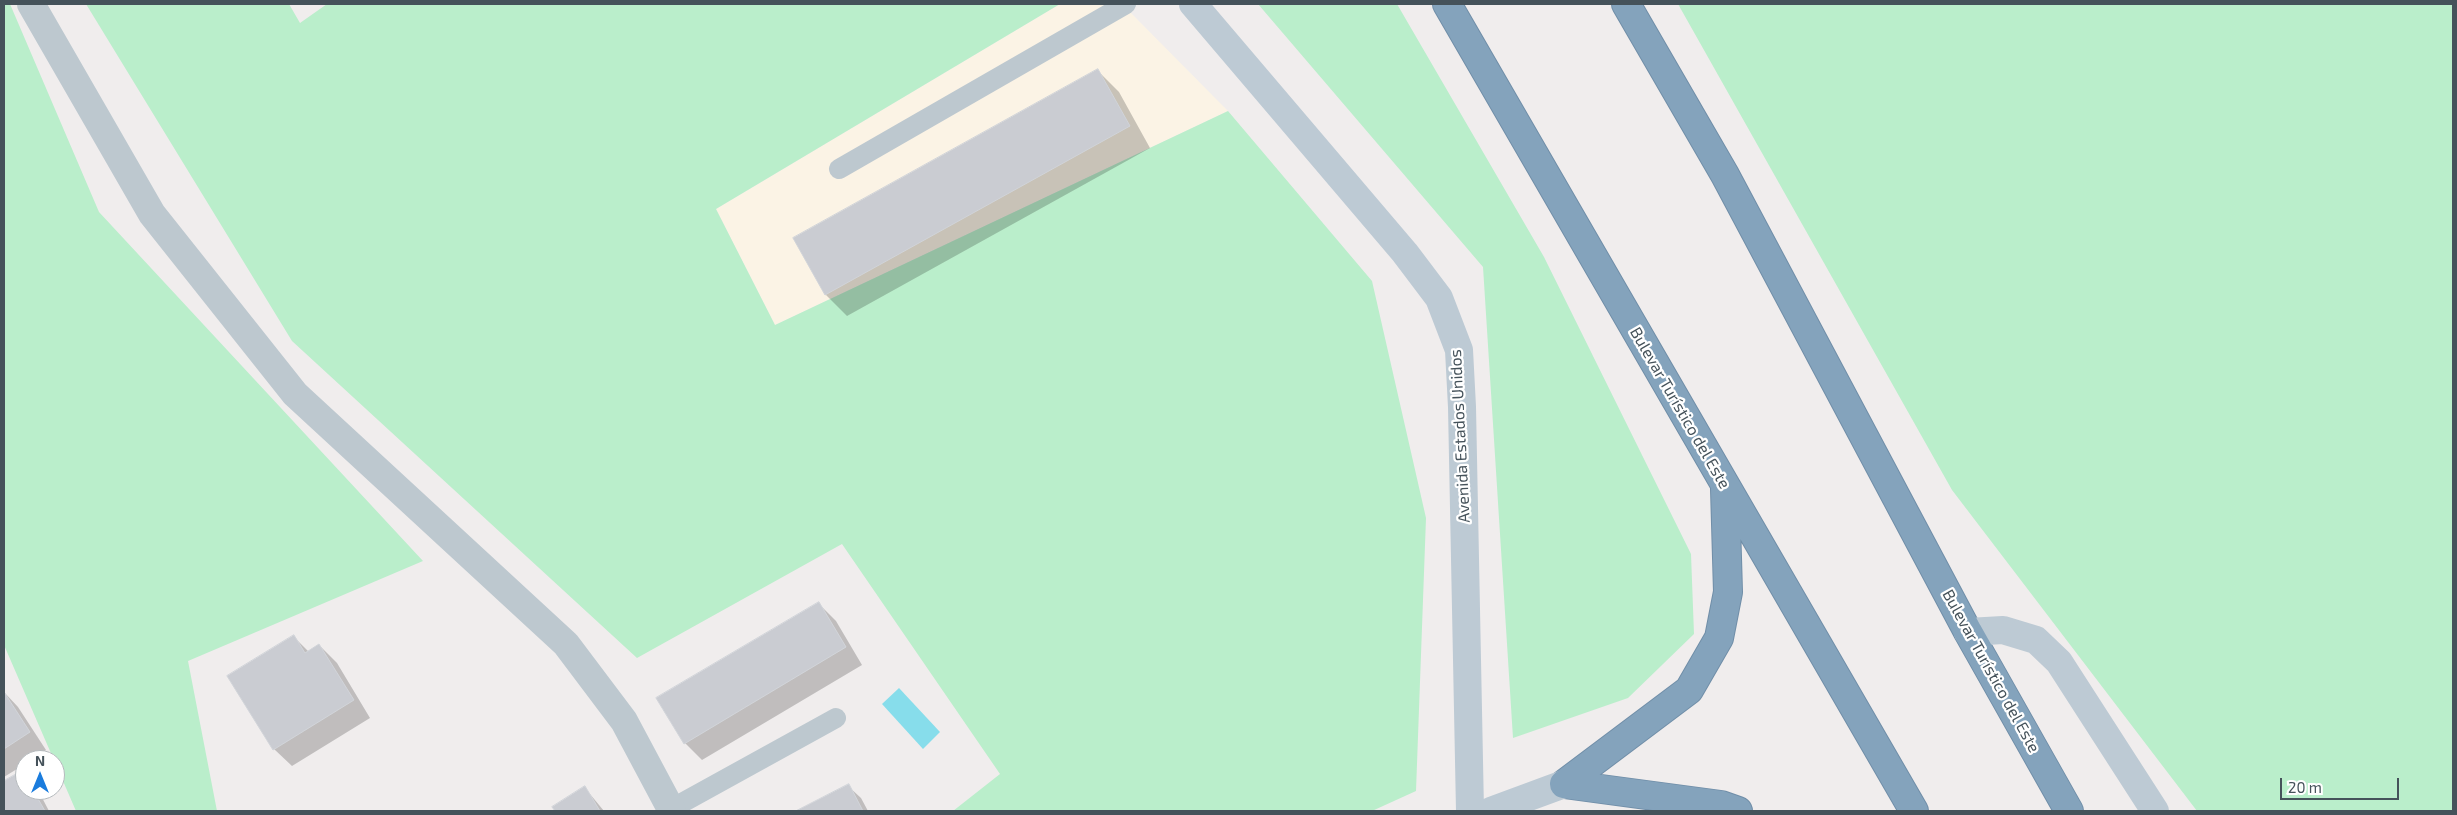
<!DOCTYPE html>
<meta charset="utf-8">
<style>
body{margin:0}
#map{position:relative;width:2457px;height:815px;overflow:hidden;background:#f0eded;font-family:"Exo 2",sans-serif}
canvas{display:block}
.frame{position:absolute;inset:0;border:5px solid #45525a;pointer-events:none}
.north{position:absolute;left:15px;top:750px;width:50px;height:50px;box-sizing:border-box;background:#fff;border:1px solid #b5babd;border-radius:50%;rotate:0deg;font-size:14px;font-weight:700;line-height:20px;text-align:center;color:#45525a}
.north::after{content:'';display:block;margin:auto;width:18px;height:22px;background:#1a7cdd;clip-path:polygon(50% 0,100% 100%,50% 72%,0 100%)}
.scale{position:absolute;left:2280px;top:778px;width:119px;height:22px;box-sizing:border-box;border:2px solid #45525a;border-top:0;padding-left:6px;font-size:15px;line-height:18px;white-space:nowrap;color:#45525a;-webkit-text-stroke:4px #fff;paint-order:stroke}
</style>
<div id="map">
<canvas width="2457" height="815"></canvas>
<div class="frame"></div>
<div class="north">N</div>
<div class="scale">20 m</div>
</div>
<script>
const context = document.querySelector('canvas').getContext('2d');
context.lineJoin = 'round';
function fillPath(path, color) {
  context.fillStyle = color;
  context.fill(path, 'evenodd');
}
function trace(path, color, width, dash) {
  context.strokeStyle = color;
  context.lineWidth = width;
  context.lineCap = dash ? 'butt' : 'round';
  context.setLineDash(dash || []);
  context.stroke(path);
}
function write(font, color, halo, rows, align = 'center') {
  context.font = font + ' "Exo 2",sans-serif';
  context.lineWidth = 4.5;
  context.setLineDash([]);
  context.textBaseline = 'middle';
  context.strokeStyle = halo;
  context.fillStyle = color;
  for (const [text, x, y, turn = 0] of rows) {
    context.save();
    context.translate(x, y);
    context.rotate((+turn || 0) * Math.PI / 180);
    context.textAlign = isNaN(turn) ? turn : align;
    if (halo) context.strokeText(text, 0, 0);
    context.fillText(text, 0, 0);
    context.restore();
  }
}
const commercial = new Path2D(`
 M1060 4H1122L1228 111 775 325 716 209Z`);
const green = new Path2D(`
 M4 4H10L99 212 423 561 188 661 217 811H76L4 645Z
 M86 4H289L300 23 327 4H1060L716 209 775 325 1228 111 1372 281 1426 518 1416 791 1372 811H953L1000 774 842 544 637 658 292 341Z
 M1258 4H1397L1544 257 1691 554 1694 634 1628 698 1513 738 1483 267Z
 M1678 4H2453V811H2197L1952 490Z`);
const water = new Path2D(`
 M899 688 940 732 923 749 882 704Z`);
const shadow = new Path2D(`
 M1097 70 1119 92 1150 148 847 316 826 295 795 239Z
 M818 603 836 621 862 665 702 760 685 743Z
 M294 637 309 652 319 645 337 663 370 718 292 766 274 749Z
 M4 692 18 707 46 750 31 760H25V764L4 777Z
 M22 772 25 775V790H38L49 811H4V782Z
 M848 786 861 798 868 811H799Z
 M585 788 604 811H556L554 807Z`);
const building = new Path2D(`
 M1098 69 1130 126 825 295 793 238Z
 M819 602 846 647 684 744 656 698Z
 M294 635 305 653 319 644 354 700 273 750 227 676Z
 M4 692 30 732 4 749Z
 M22 771 25 775V790H33L45 811H4V781Z
 M849 784 863 811H796Z
 M585 786 600 811H555L552 807Z`);
const lane = new Path2D(`
 M839 169 1126 4
 M671 809 836 718`);
const street = new Path2D(`
 M31 4 152 214 295 394 566 644 624 721 672 811`);
const secondary = new Path2D(`
 M1193 4 1405 253 1439 298 1459 350 1462 407 1470 811
 M1968 632 2003 630 2036 640 2059 662 2155 811
 M1491 811 1564 784`);
const highway = new Path2D(`
 M1447 4 1914 811
 M1626 4 1725 175 1968 632 2069 811
 M1564 784 1689 690 1719 638 1728 592 1725 489
 M1564 784 1721 805 1738 811`);
const streetNames = [
 ["Bulevar Turístico del Este",1680,408,60],
 ["Avenida Estados Unidos",1460,436,-93],
 ["Bulevar Turístico del Este",1991,671,61]
];
fillPath(commercial, '#fbf3e5');
fillPath(green, '#baeecb');
fillPath(water, '#87ddeb');
fillPath(shadow, '#0003');
fillPath(building, '#caccd2');
trace(building, '#d1d4d9', 1);
trace(highway, '#708ea8', 30);
trace(lane, '#bdc8cf', 20);
trace(street, '#bdc8cf', 28);
trace(secondary, '#bdcad4', 28);
trace(highway, '#84a3bc', 28);
write('16px', '#45525a', '#fff', streetNames);
</script>
